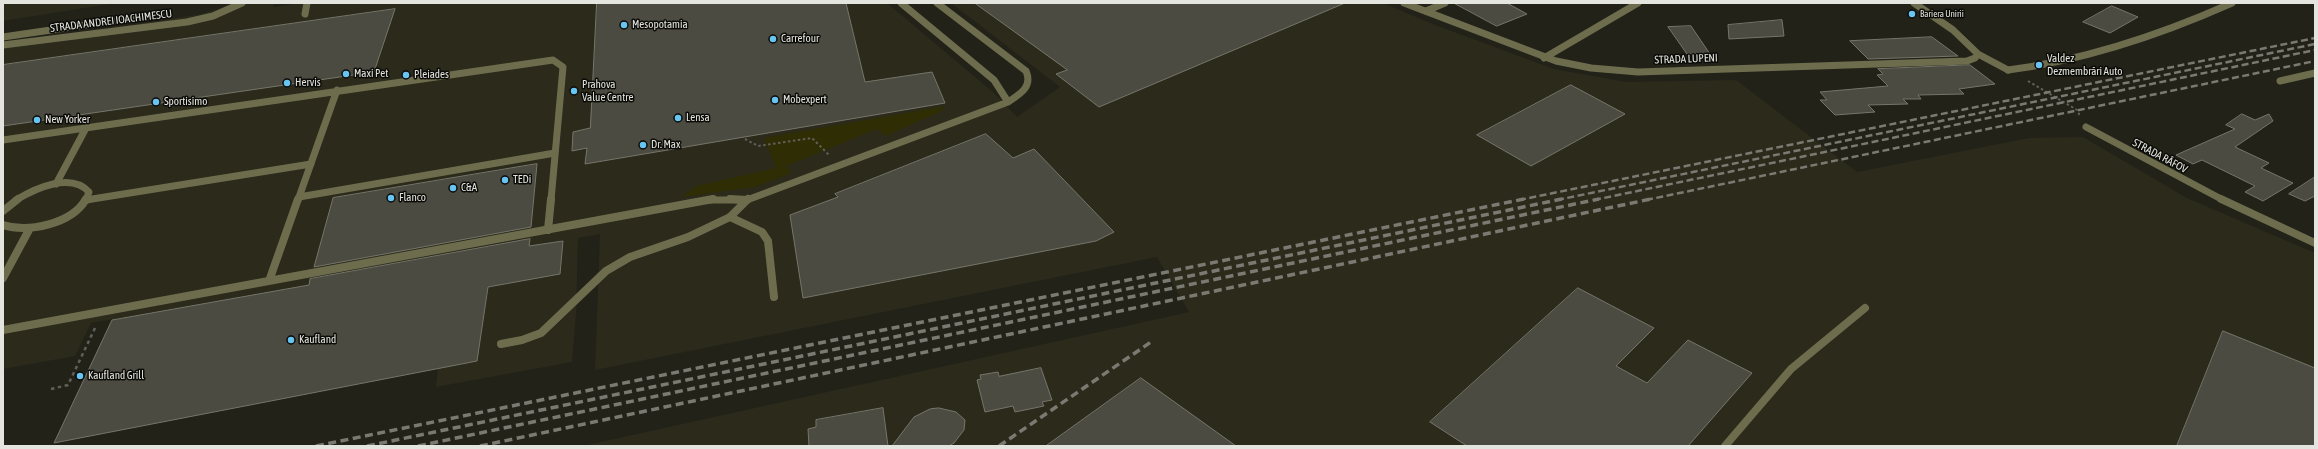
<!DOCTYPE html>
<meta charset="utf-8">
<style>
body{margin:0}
#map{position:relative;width:2318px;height:449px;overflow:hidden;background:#222219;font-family:"Asap Condensed",sans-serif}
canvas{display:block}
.frame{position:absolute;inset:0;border:4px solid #e5e5df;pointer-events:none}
</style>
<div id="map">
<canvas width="2318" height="449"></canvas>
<div class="frame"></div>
</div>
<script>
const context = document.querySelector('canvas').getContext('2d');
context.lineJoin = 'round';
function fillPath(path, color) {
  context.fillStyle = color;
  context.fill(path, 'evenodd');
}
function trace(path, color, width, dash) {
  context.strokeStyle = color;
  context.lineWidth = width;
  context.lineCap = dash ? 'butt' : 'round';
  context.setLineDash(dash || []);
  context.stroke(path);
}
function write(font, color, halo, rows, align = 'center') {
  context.font = font + ' "Asap Condensed",sans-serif';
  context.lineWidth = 3;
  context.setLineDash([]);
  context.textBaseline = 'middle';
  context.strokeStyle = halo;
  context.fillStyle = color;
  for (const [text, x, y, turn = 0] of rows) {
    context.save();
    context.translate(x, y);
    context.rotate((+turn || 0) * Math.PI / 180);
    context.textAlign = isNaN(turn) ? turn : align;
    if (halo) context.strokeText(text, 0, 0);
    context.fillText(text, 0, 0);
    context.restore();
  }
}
const built = new Path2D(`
 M3 3H116L3 21Z
 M236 3H274L273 7 302 3H887L993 92 1017 117 1060 87 951 3H1383L1435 25 1554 69 1626 82 1736 80 1857 172 2029 138 2083 137 2187 198 2315 253V446H583L1189 312 1157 257 595 370 600 234 578 238 576 314 572 362 436 387 438 368 477 360 488 287 560 274 563 241 91 323 75 356 3 369V45L202 14Z`);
const green = new Path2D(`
 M945 106 940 112 885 136 877 129 786 166 792 173 755 187 682 197 696 186 776 168 764 138Z`);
const building = new Path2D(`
 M597 3H846L865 82 932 72 945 103 585 164 587 148 572 151 573 132 590 128Z
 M975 3H1345L1099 107 1056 74 1067 70Z
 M1454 3H1507L1527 14 1497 26Z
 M2112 6 2138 17 2110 33 2083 22Z
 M395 9 374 72 3 126V65Z
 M1782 20 1784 36 1729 39 1728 25Z
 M1691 26 1710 54H1687L1668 27Z
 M1932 37 1958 56 1868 59 1850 41Z
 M1970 65 1995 84 1959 89 1964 94 1918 95 1921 99H1903L1908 104 1868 105 1875 112 1835 115 1820 100H1827L1820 92 1888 86 1877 75 1883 74 1878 69Z
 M1571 85 1625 114 1531 166 1477 135Z
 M2242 114 2255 120 2269 114 2273 121 2235 147 2269 163 2261 168 2293 183 2263 201 2245 192 2255 186 2202 160 2193 164 2176 155 2235 129 2226 125Z
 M986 134 1013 158 1034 149 1114 232 1096 241 803 298 790 215 838 197 835 194Z
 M537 164 531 227 314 267 333 198Z
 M2315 177V196L2305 201 2289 194Z
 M530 239 529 246 563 241 560 274 488 287 477 361 54 443 112 320 309 285 310 279Z
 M1578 288 1654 328 1616 366 1647 383 1688 340 1752 373 1688 446H1467L1430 422Z
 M2223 331 2315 368V446H2177Z
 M1041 368 1052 400 1042 402 1044 406 1015 412 1013 406 985 412 977 380 981 379 980 375 998 372 999 376Z
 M1141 378 1236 446H1046Z
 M883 408 888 446H809L808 429 816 427V420Z
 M939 408 956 412 965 420 964 430 954 443 949 446H892L914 417 930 409Z`);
const pathFar1 = new Path2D(`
 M2028 81 2077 110 2080 116
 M745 139 758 146 812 138 829 155`);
const path = new Path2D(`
 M51 389 68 385 95 328`);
const serviceFar1 = new Path2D(`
 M901 3 994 80 1008 102
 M305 14 307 3
 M3 37 160 14
 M2008 70C2086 60 2160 35 2232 3
 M3 140 553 60 563 67 551 200
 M56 184 86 128
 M299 197 555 153
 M86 200 311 164
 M298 200 337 90
 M708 200H747
 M747 200 1008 102C1020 94 1033 87 1026 71L937 3`);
const service = new Path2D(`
 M730 199 747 200
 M86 200 89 199
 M730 217 762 232 768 241 774 297
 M548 230 551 199
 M269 281 298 199
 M3 330 713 199
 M501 344 522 340 541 333 606 271 630 257 688 237 730 217 748 199
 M1725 446 1791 369 1865 308`);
const minorFar1 = new Path2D(`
 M1426 11 1445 3
 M3 45 187 22 213 16 242 3
 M1544 58 1638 3
 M2280 81 2315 73
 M16 200C36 188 71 172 89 192L86 200`);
const minor = new Path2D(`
 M3 211 18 199
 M3 225C28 233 72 224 86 199
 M3 278 30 228`);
const tertiaryFar1 = new Path2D(`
 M1404 3 1556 61 1591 68 1638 72 1967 61 1975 58 1978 54
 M1914 3 1953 30 1978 54 2008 70
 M2086 127 2223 200`);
const tertiary = new Path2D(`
 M2221 199 2315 243`);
const railFar1 = new Path2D(`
 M1519 200 2315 38
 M1557 200 2315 44
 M1594 200 2315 50
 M1646 200 2315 61`);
const rail = new Path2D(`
 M316 446 1524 199
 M367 446 1562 199
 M418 446 1599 199
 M480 446 1651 199
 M999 446 1151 342`);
const markers = [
 [1912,14,4,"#68c4f0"],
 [624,25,4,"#68c4f0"],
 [773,39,4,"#68c4f0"],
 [2039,65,4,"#68c4f0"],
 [346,74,4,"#68c4f0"],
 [406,75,4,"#68c4f0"],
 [287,83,4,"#68c4f0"],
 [574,91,4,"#68c4f0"],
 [775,100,4,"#68c4f0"],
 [156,102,4,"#68c4f0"],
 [678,118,4,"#68c4f0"],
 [37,120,4,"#68c4f0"],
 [643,145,4,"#68c4f0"],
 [505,180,4,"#68c4f0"],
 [453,188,4,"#68c4f0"],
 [391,198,4,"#68c4f0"],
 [291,340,4,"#68c4f0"],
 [80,376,4,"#68c4f0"]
];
const farPoinames = [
 ["Bariera Unirii",1920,14]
];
const streetNames = [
 ["STRADA ANDREI IOACHIMESCU",111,21,-7],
 ["STRADA LUPENI",1686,59,-2],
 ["STRADA RÂFOV",2160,156,28]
];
const poiNames = [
 ["Mesopotamia",632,25],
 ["Carrefour",781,39],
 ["Valdez",2047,59],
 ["Dezmembrări Auto",2047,72],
 ["Maxi Pet",354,74],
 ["Pleiades",414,75],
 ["Hervis",295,83],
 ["Prahova",582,85],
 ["Value Centre",582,98],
 ["Mobexpert",783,100],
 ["Sportisimo",164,102],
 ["Lensa",686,118],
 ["New Yorker",45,120],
 ["Dr. Max",651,145],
 ["TEDi",513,180],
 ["C&A",461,188],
 ["Flanco",399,198],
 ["Kaufland",299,340],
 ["Kaufland Grill",88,376]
];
fillPath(built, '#2b2a1b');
fillPath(green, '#2f2d04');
fillPath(building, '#4b4b41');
trace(building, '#75756a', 1);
trace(pathFar1, '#606058', 2, [2.5, 2.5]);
trace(path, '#606058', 2.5, [3.5, 3.5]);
trace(serviceFar1, '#6d6d4e', 7);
trace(service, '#6d6d4e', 8);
trace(minorFar1, '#6d6d4e', 7);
trace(minor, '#6d6d4e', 8);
trace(tertiaryFar1, '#6d6d4e', 7);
trace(tertiary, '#6d6d4e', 8);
trace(railFar1, '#7a7a72', 2.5, [7, 3.5]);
trace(rail, '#7a7a72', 3.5, [8, 4.5]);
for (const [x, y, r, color] of markers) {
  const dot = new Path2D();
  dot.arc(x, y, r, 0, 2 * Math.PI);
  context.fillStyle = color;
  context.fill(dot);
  trace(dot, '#0b0b08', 1.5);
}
write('9px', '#e5e5df', '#0b0b08', farPoinames, 'left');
write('11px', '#e5e5df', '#0b0b08', streetNames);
write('11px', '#e5e5df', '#0b0b08', poiNames, 'left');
</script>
